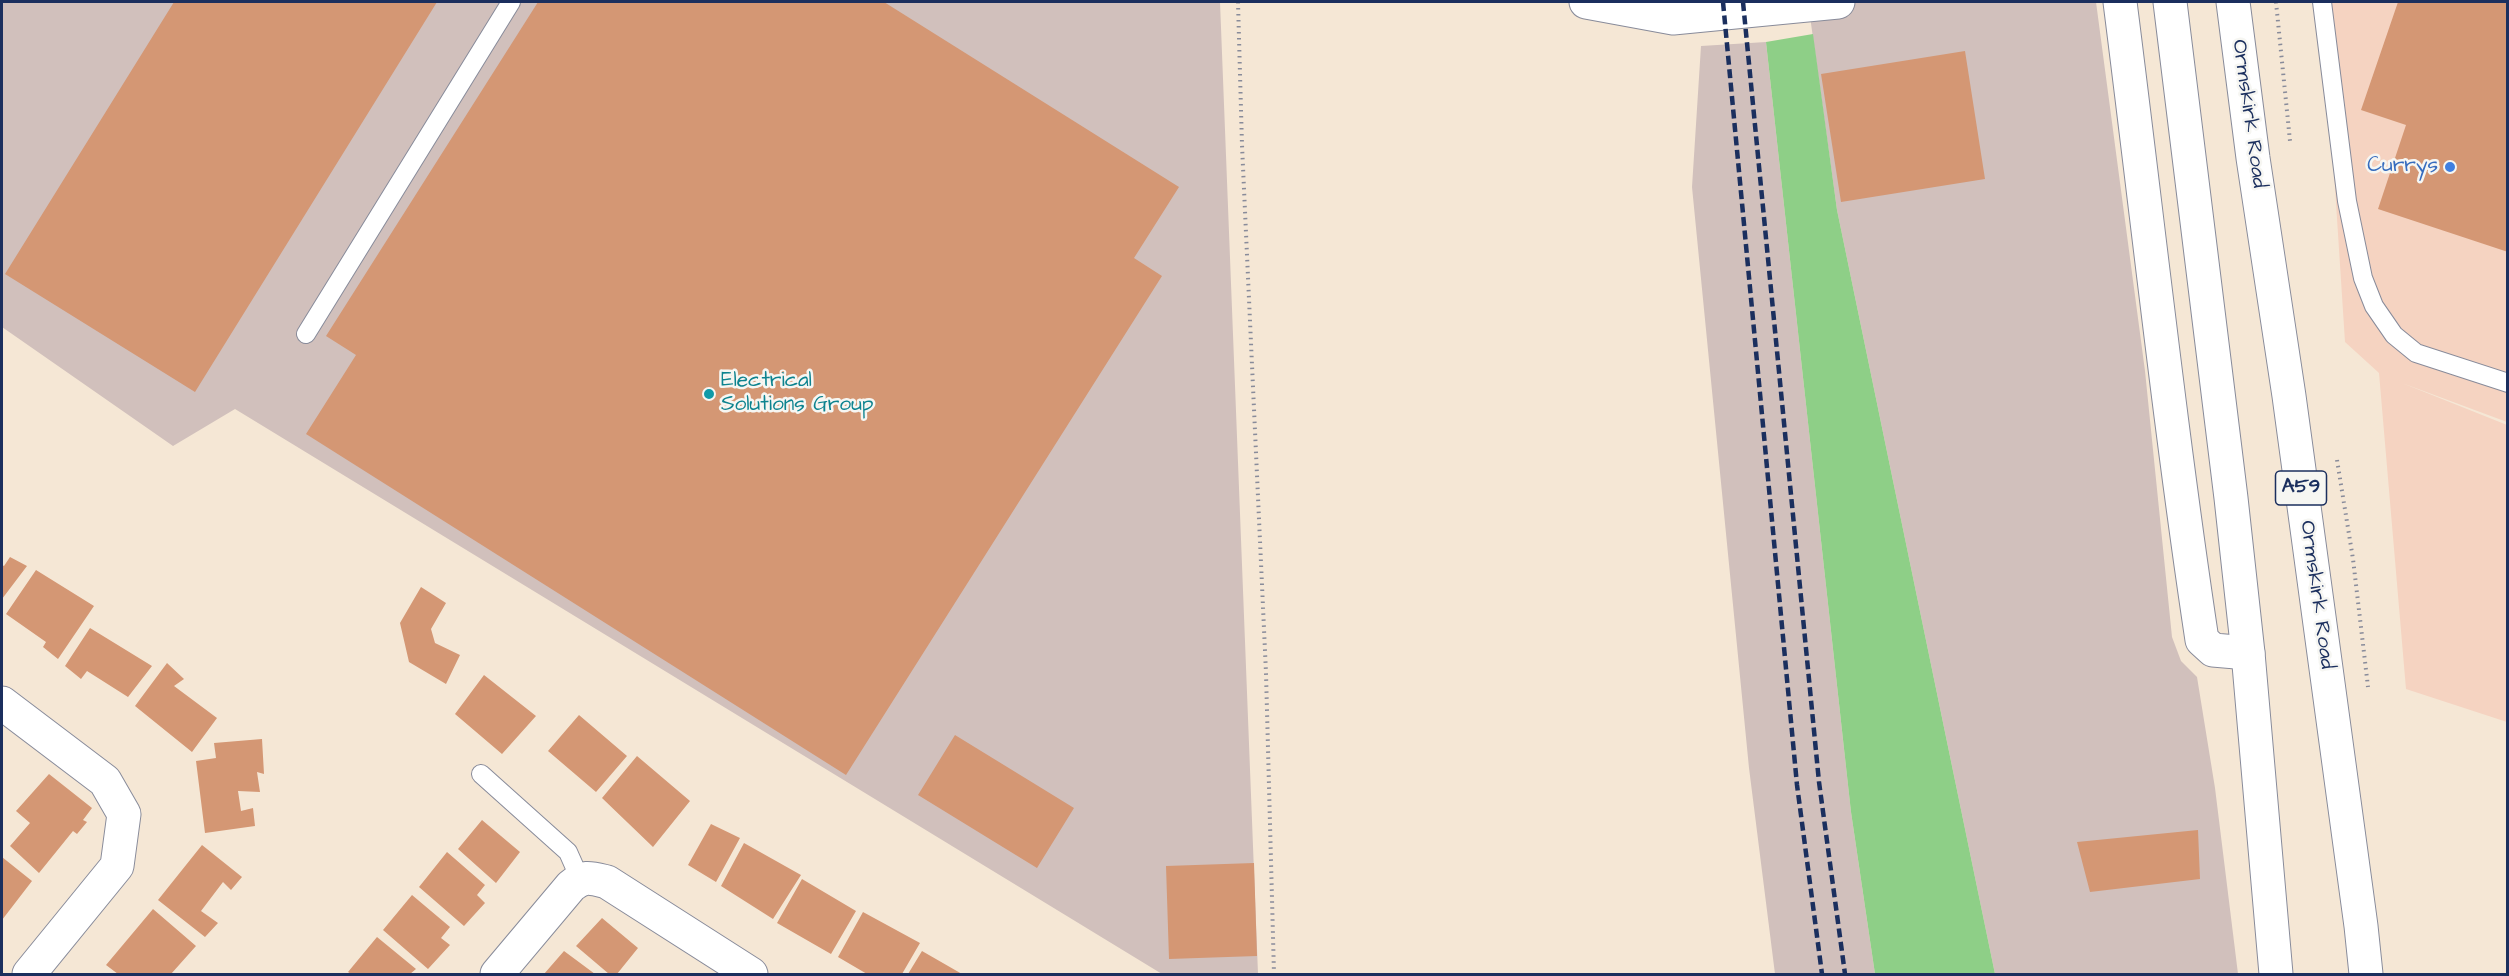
<!DOCTYPE html>
<style>
body{margin:0}
#map{position:relative;width:2509px;height:976px;overflow:hidden;background:#f5e7d5;font-family:"Architects Daughter",sans-serif}
canvas{display:block}
.frame{position:absolute;inset:0;border:3px solid #1b2f5e;pointer-events:none}
</style>
<div id="map">
<canvas width="2509" height="976"></canvas>
<div class="frame"></div>
</div>
<script>
const context = document.querySelector('canvas').getContext('2d');
context.lineJoin = 'round';
function fillPath(path, color) {
  context.fillStyle = color;
  context.fill(path, 'evenodd');
}
function trace(path, color, width, dash) {
  context.strokeStyle = color;
  context.lineWidth = width;
  context.lineCap = dash ? 'butt' : 'round';
  context.setLineDash(dash || []);
  context.stroke(path);
}
function write(font, color, halo, rows, align = 'center') {
  context.font = font + ' "Architects Daughter",sans-serif';
  context.lineWidth = 5;
  context.setLineDash([]);
  context.textBaseline = 'middle';
  context.strokeStyle = halo;
  context.fillStyle = color;
  for (const [text, x, y, turn = 0] of rows) {
    context.save();
    context.translate(x, y);
    context.rotate((+turn || 0) * Math.PI / 180);
    context.textAlign = isNaN(turn) ? turn : align;
    if (halo) context.strokeText(text, 0, 0);
    context.fillText(text, 0, 0);
    context.restore();
  }
}
const built = new Path2D(`
 M2323 2H2507V422L2402 383 2507 425V722L2406 689 2379 373 2345 342Z`);
const industrial = new Path2D(`
 M2 2H1220L1258 974H1162L235 409 173 446 2 327Z
 M1808 2H2096L2145 371 2172 637 2181 661 2197 677 2215 788 2238 974H1995L1837 210Z
 M1766 42 1851 812 1875 974H1775L1749 768 1692 187 1701 46Z`);
const green = new Path2D(`
 M1813 34 1837 210 1995 974H1875L1851 812 1766 42Z`);
const building = new Path2D(`
 M174 2H437L195 392 5 274Z
 M538 2H884L1179 187 1134 258 1162 276 846 775 306 434 356 355 326 336Z
 M2398 2H2508V252L2378 209 2406 125 2361 110Z
 M1965 51 1985 179 1841 202 1821 74Z
 M10 557 27 566 2 599V565L4 566Z
 M36 570 94 606 58 659 43 647 46 642 6 614Z
 M421 587 446 603 431 629 435 643 460 655 446 684 409 662 400 623Z
 M90 628 152 666 128 697 87 671 81 679 65 666Z
 M167 663 184 679 174 686 217 718 192 752 135 706Z
 M484 675 536 716 502 754 455 714Z
 M579 715 627 756 596 792 548 751Z
 M955 735 1074 808 1037 868 918 795Z
 M262 739 264 774 257 772 260 792 238 791 241 811 253 808 255 826 205 833 196 761 216 758 214 743Z
 M637 756 690 801 653 847 602 798Z
 M49 774 92 808 83 820 87 822 77 834 73 831 39 873 10 846 30 823 16 811Z
 M482 820 520 852 496 883 458 849Z
 M711 824 740 838 716 882 688 865Z
 M2198 830 2200 879 2090 892 2077 842Z
 M744 843 801 875 773 919 721 886Z
 M202 845 242 877 231 890 223 882 201 911 218 923 205 937 158 900Z
 M447 852 485 885 477 895 485 903 464 926 419 887Z
 M2 857 32 881 2 920Z
 M1254 863 1257 956 1169 959 1166 866Z
 M802 879 856 911 831 954 777 923Z
 M412 895 450 927 441 938 450 945 428 969 383 930Z
 M153 909 196 946 171 974H118L106 965Z
 M863 912 920 943 902 974H867L838 957Z
 M602 918 638 948 617 974H609L576 946Z
 M377 937 416 969 410 974H351L348 972Z
 M564 951 595 974H544Z
 M922 951 962 974H908Z`);
const path = new Path2D(`
 M1238 2 1242 145 1266 673 1274 974
 M2276 2 2290 141
 M2337 460 2353 559 2368 687`);
const service = new Path2D(`
 M2322 2 2347 201 2363 278 2374 306 2394 335 2416 353 2508 383
 M306 334 511 2
 M481 774 568 852 580 879`);
const minor = new Path2D(`
 M1586 2 1673 18 1838 2
 M2120 2C2147 214 2170 428 2202 640L2213 650 2248 653
 M2 703 105 781 124 814 117 866 29 974
 M497 974 571 886C584 875 591 878 607 882L751 974`);
const trunk = new Path2D(`
 M2170 2 2231 498 2248 653 2276 974
 M2233 2 2253 158 2289 396 2361 926 2366 974`);
const rail = new Path2D(`
 M1723 2 1797 785 1822 974
 M1743 2 1819 782 1845 974`);
const markers = [
 [2450,167,6,"#3f7fe0"],
 [709,394,6,"#0f9aa8"]
];
const shields = [
 [2301,488,51]
];
const shieldNames = [
 ["A59",2301,488]
];
const streetNames = [
 ["Ormskirk Road",2248,114,82],
 ["Ormskirk Road",2316,595,82]
];
const shopNames = [
 ["Currys",2438,167]
];
const cultureNames = [
 ["Electrical",721,382],
 ["Solutions Group",721,406]
];
fillPath(built, '#f5d3c1');
fillPath(industrial, '#d1c0bc');
fillPath(green, '#8ecf87');
fillPath(building, '#d49774');
trace(service, '#888b9a', 20);
trace(minor, '#888b9a', 35);
trace(trunk, '#888b9a', 35);
trace(path, '#888b9a', 4, [1.5, 4.5]);
trace(service, '#fff', 18);
trace(minor, '#fff', 33);
trace(trunk, '#fff', 33);
trace(rail, '#1b2f5e', 4.5, [9, 4.5]);
for (const [x, y, r, color] of markers) {
  const dot = new Path2D();
  dot.arc(x, y, r, 0, 2 * Math.PI);
  context.fillStyle = color;
  context.fill(dot);
  trace(dot, '#f6f6f2', 2);
}
for (const [x, y, w] of shields) {
  const box = new Path2D();
  box.roundRect(x - w / 2, y - 17, w, 34, 4.5);
  context.fillStyle = '#f6f6f2';
  context.fill(box);
  trace(box, '#1b2f5e', 1.5);
}
write('bold 20px', '#1b2f5e', null, shieldNames);
write('21px', '#1b2f5e', '#f6f6f2', streetNames);
write('21px', '#366cbe', '#f6f6f2', shopNames, 'right');
write('21px', '#0d838f', '#f6f6f2', cultureNames, 'left');
</script>
